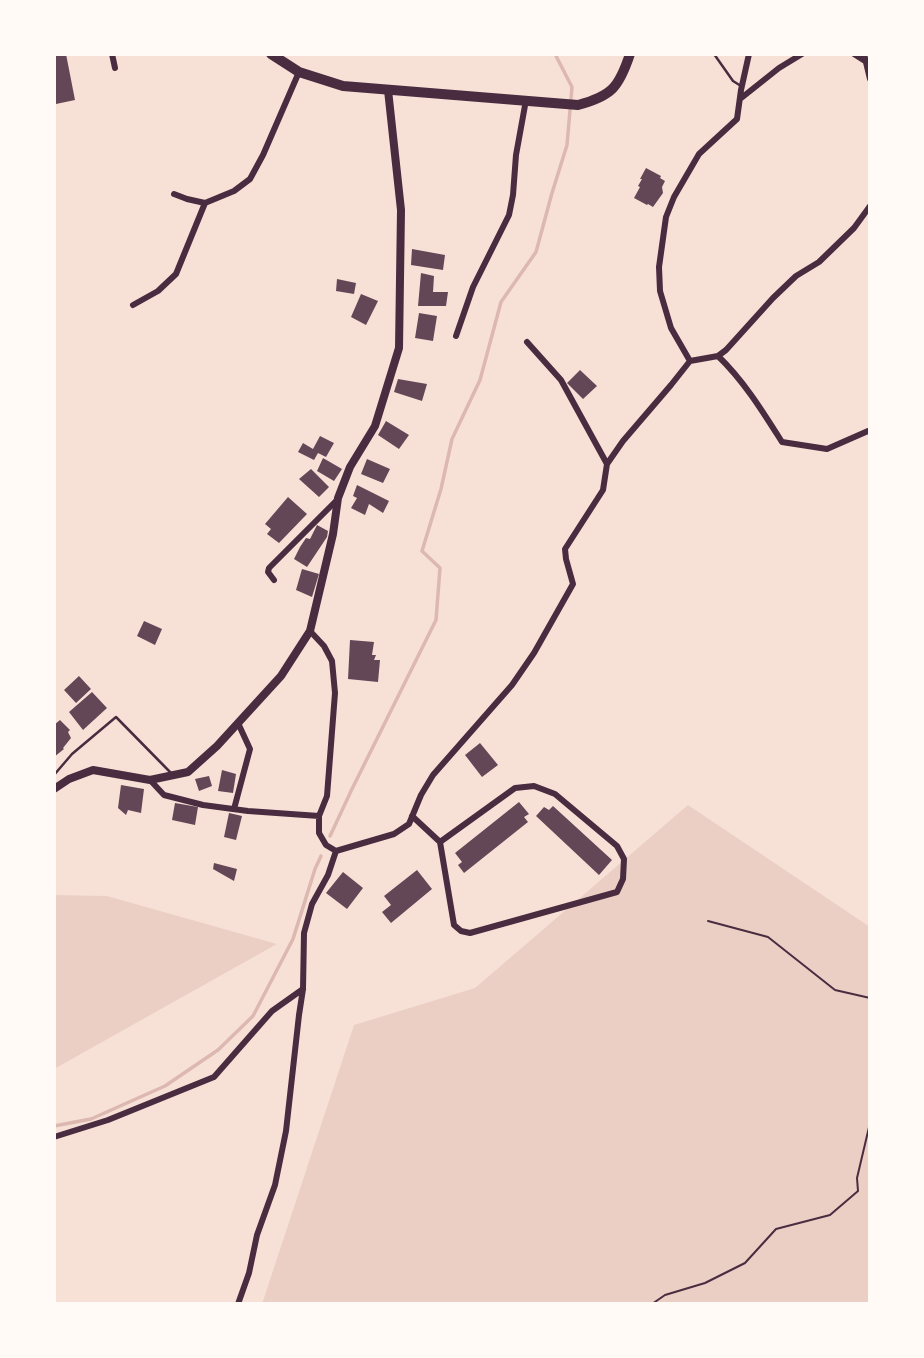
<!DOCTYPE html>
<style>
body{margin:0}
#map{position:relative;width:924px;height:1358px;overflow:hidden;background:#f7e1d7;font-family:Overpass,sans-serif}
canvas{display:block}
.frame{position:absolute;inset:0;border:56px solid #fffaf5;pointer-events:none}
</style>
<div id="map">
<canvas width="924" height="1358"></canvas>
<div class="frame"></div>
</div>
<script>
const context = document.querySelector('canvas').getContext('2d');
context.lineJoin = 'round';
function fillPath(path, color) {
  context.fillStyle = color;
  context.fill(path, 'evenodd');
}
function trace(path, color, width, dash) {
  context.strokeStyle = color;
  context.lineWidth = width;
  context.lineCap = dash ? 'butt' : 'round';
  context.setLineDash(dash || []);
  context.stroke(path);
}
const green = new Path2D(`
 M688 805 870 927V1304H262L354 1025 475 988Z
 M54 895 107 896 277 944 54 1069Z`);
const stream = new Path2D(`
 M330 836 352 789 436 620 440 568 422 551 441 489 452 439 480 380 501 302 536 252 552 193 567 145 572 87 555 54
 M54 1126 91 1119 165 1086 218 1050 253 1016 293 939 315 869 321 856`);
const building = new Path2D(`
 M54 54H66L75 100 56 104 54 95Z
 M646 168 661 176 660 178 665 181 662 187 663 193 653 207 648 204 647 205 634 198 640 187 638 186 642 179H640Z
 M412 249 445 255 443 270 411 265Z
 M421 273 434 276 433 292H448L446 306H418Z
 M337 279 356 283 354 294 336 291Z
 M361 294 378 301 366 325 351 317Z
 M419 313 437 316 433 341 415 338Z
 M580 370 597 386 583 399 567 383Z
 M398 379 427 384 422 401 394 392Z
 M386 421 409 435 399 449 378 435Z
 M320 436 334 443 326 457 318 453 314 460 298 452 303 443 313 449Z
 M323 458 342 469 334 481 317 471Z
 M367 459 390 469 383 483 361 474Z
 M311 469 329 487 319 497 299 479Z
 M357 485 389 501 383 513 369 504 365 515 351 508 357 498 353 496Z
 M288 497 307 514 279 543 267 534 271 529 265 524Z
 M317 525 328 531 327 537 307 567 294 559 300 547 306 538 310 539Z
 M302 569 319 574 312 597 296 590Z
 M144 621 162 629 155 645 137 636Z
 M350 640 374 642 372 655H376L374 660H380L378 682 348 679Z
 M79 676 91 689 76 703 64 690Z
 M92 692 107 708 83 730 69 712Z
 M60 720 70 730 68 732 71 738 63 748 64 749 54 757V725Z
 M480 743 498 765 482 777 465 755Z
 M222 770 236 774 233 793 218 791Z
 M209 776 212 786 199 791 195 779Z
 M121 785 144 789 141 813 128 810 126 815 118 808Z
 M519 802 529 814 524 817 528 822 464 873 458 865 462 862 455 853Z
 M175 803 198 807 195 825 172 820Z
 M553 806 612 860 599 875 536 816 544 807 549 810Z
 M229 813 242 816 236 840 224 837Z
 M214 863 237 869 234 881 213 869Z
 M417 870 432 889 391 923 382 912 391 905 384 896Z
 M343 872 363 888 347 909 326 893Z`);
const path = new Path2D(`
 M708 921 768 937 835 990 870 998
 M652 1304 665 1295 705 1283 745 1263 776 1229 830 1215 858 1191 857 1178 870 1123`);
const service = new Path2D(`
 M714 54 733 81 741 86
 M54 775 72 754 116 717 171 773`);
const minor = new Path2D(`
 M112 54 115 68
 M854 54 865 61
 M864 54 870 79
 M740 99 779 68 802 54
 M174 194 187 199 205 203 234 191 250 179 263 155 299 72
 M133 305 158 291 176 274 205 203
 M456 336 473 287 509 215 513 195 516 155 526 100
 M527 342 561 380 607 464
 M718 356C744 381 763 412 782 442L827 449 868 431 870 432
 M690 361 671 328 660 291 659 267 666 217 674 197 699 154 737 119 741 90 749 54
 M690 361 718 356 726 350 773 298 796 276 819 262 854 228 870 206
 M274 580 268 572 269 568 337 500
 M310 631 324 646 332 661 335 693 327 796 319 816V833L326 845 336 851 394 834 409 824 421 795 433 775 512 685 534 653 573 584 566 559 565 549 603 490 607 464 623 441 671 385 690 361
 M150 780 164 795 203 805 248 811 319 816
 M234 809 250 749 238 723
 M412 816 440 842 454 925 461 931 470 933 617 892 623 879 624 859 617 846 555 794 534 786 515 788 440 842
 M54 1137 108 1120 214 1077 272 1011 303 989
 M238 1304 249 1273 257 1235 275 1185 286 1131 299 1015 303 989 304 933 312 904 328 875 336 851`);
const tertiary = new Path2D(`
 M54 789 69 779 93 770 150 780 188 772 217 746 281 676 310 631 333 534 338 498 350 467 375 426 399 348 401 210 388 90`);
const primary = new Path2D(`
 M271 54 299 72 343 86 578 105C612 96 619 87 630 54`);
fillPath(green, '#ebcfc5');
trace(stream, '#dcb8b0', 3.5);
fillPath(building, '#644757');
trace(path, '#4a2c40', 2);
trace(service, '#4a2c40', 2.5);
trace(minor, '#4a2c40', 6);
trace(tertiary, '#4a2c40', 8);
trace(primary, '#4a2c40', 10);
</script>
